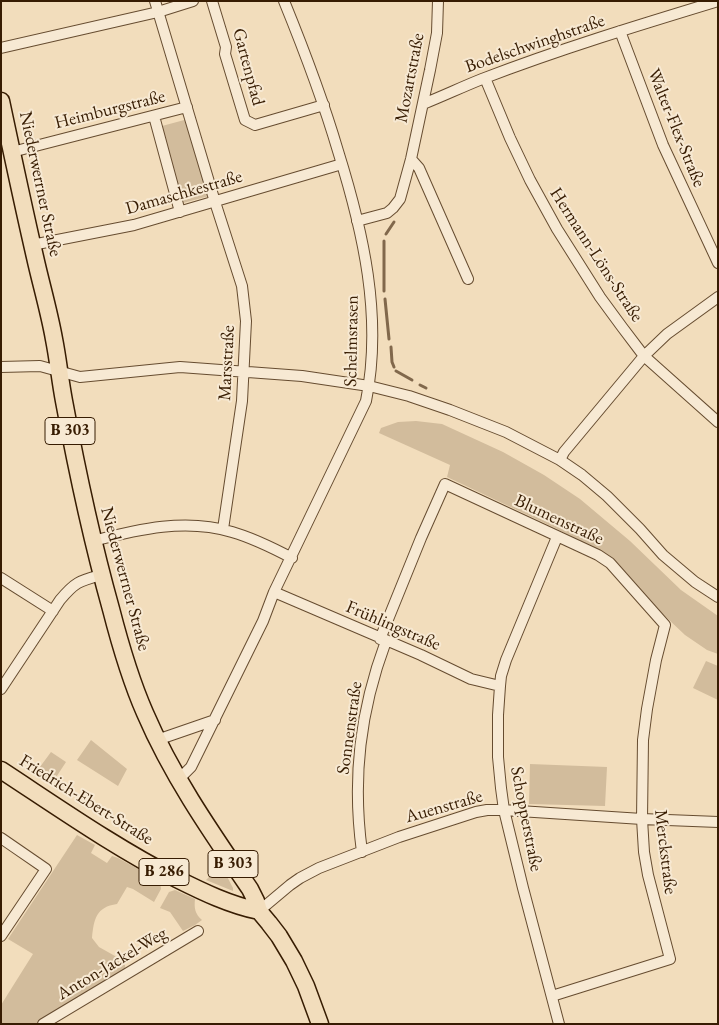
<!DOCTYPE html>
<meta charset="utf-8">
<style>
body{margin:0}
#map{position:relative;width:719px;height:1025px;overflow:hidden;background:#f2ddbc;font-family:"EB Garamond",serif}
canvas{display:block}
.frame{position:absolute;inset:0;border:2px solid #371c02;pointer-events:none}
</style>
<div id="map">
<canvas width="719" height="1025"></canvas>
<div class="frame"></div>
</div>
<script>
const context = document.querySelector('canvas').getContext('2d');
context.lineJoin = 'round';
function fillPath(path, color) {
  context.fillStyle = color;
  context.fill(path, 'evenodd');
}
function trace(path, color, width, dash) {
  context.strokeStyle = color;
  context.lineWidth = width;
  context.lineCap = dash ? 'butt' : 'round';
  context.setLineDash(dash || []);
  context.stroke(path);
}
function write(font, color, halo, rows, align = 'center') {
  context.font = font + ' "EB Garamond",serif';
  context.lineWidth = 4;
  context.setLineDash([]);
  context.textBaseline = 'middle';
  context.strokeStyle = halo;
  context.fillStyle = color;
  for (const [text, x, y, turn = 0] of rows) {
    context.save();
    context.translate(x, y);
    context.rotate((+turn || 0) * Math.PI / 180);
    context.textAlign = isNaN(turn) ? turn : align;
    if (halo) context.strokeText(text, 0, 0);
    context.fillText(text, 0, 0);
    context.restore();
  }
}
const green = new Path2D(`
 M188 119 209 196 183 203 162 126Z
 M416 421 442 424 503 452 544 475 580 499 630 541 681 590 718 616V654L707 650 685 635 666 617 613 562 594 548 555 528 447 477 450 465 379 433 381 428 398 422Z
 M706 661 718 666V700L693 688Z
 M91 740 127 769 118 786 77 760Z
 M51 752 66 762 51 785 34 775Z
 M530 764 607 767 605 806 529 804Z
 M77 835 95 845 91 853 107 863 112 856 118 858 160 881 161 889 154 902 133 889 127 887 117 904C96 907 94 919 92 938L99 947 115 956 125 965V969L35 1024H1V1005L33 954 8 939Z
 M221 865 233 888V891L206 880Z
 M175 890 195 899C194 908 195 914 202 920L195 925 183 931 170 912 160 908 169 892Z`);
const stream = new Path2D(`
 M386 234 394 222
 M384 291V241
 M385 299 389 339
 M391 347 392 362 394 367
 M396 371 412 380
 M420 385 426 388`);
const minor = new Path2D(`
 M155 1 215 202 242 286 246 321 242 401 223 529
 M212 1 226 47 225 54 245 120 255 125 324 105
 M620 31 663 145 718 263
 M1 48 158 12 193 1
 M485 78 510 138 530 180 557 229 600 297 622 327 644 356 718 422
 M423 104C443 96 462 87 482 79 560 49 639 25 718 1
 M154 116 180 212
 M12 152 187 107
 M411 159 419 168 468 279
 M357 221 387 213 393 208 400 199 411 159 430 70 437 33 438 1
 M32 245 134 225 342 164
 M1 367 40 366 80 377 180 367 302 376 369 386 409 396 450 410 506 432 560 460 582 475 607 496 640 529 663 555 695 582 718 597
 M560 460 564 452 644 356 667 334 718 297
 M557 537 506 660 501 676 500 686 498 715V757L501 788 504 810 523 888 559 1024
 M93 541C139 529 186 518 232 532 253 538 273 548 292 558
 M1 578 53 611
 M274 592 421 655 471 679 500 686
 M380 639 421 538 445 484 598 555 610 563 665 625 656 660 647 709 643 740 642 819 644 852 648 875 670 959 552 996
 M1 689 60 600C75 582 79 581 101 575
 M157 740 215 720
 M178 780 191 767 263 621 274 592 366 401C383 317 363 231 338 151 323 100 304 50 284 1
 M1 838 46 869 1 936
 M362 852C352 778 360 711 386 641
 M259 911 290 885 300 878 319 868 399 837 476 812 487 810H504L642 819 718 822
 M43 1024 198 931`);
const primary = new Path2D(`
 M1 101C12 153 23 205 35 257 41 284 49 311 54 339 58 359 60 380 64 401 77 471 92 541 111 609 120 644 130 679 145 713 172 776 211 832 250 889L256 901 259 911 269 923 279 936 294 961 306 986 320 1024
 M1 770C59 808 116 848 177 879 203 892 230 905 259 911`);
const shields = [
 [70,431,50],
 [233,864,50],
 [164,872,50]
];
const shieldNames = [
 ["B 303",70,431],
 ["B 303",233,864],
 ["B 286",164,872]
];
const streetNames = [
 ["Bodelschwinghstraße",535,44,-19],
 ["Gartenpfad",248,67,75],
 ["Mozartstraße",410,78,-79],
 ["Heimburgstraße",110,110,-14],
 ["Walter-Flex-Straße",676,128,68],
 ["Niederwerrner Straße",40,184,78],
 ["Damaschkestraße",184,193,-16],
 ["Hermann-Löns-Straße",596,255,57],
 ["Schelmsrasen",352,341,-89],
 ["Marsstraße",227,363,-87],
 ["Blumenstraße",559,520,25],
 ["Niederwerrner Straße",125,579,75],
 ["Frühlingstraße",393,626,23],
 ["Sonnenstraße",350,728,-82],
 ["Friedrich-Ebert-Straße",86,800,32],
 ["Auenstraße",444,807,-16],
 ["Schopperstraße",526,819,79],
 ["Merckstraße",665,852,83],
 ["Anton-Jackel-Weg",112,964,-31]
];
fillPath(green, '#d2bc9c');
trace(stream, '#81684c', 3);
trace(minor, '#664c30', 12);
trace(primary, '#371c02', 19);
trace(minor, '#f7e9d3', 10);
trace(primary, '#f2ddbc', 16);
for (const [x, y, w] of shields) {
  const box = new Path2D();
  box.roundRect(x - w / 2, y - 13.5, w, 27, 4);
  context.fillStyle = '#f7e9d3';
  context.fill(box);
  trace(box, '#371c02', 1);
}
write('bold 16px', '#371c02', null, shieldNames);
write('18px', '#371c02', '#f7e9d3', streetNames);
</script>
